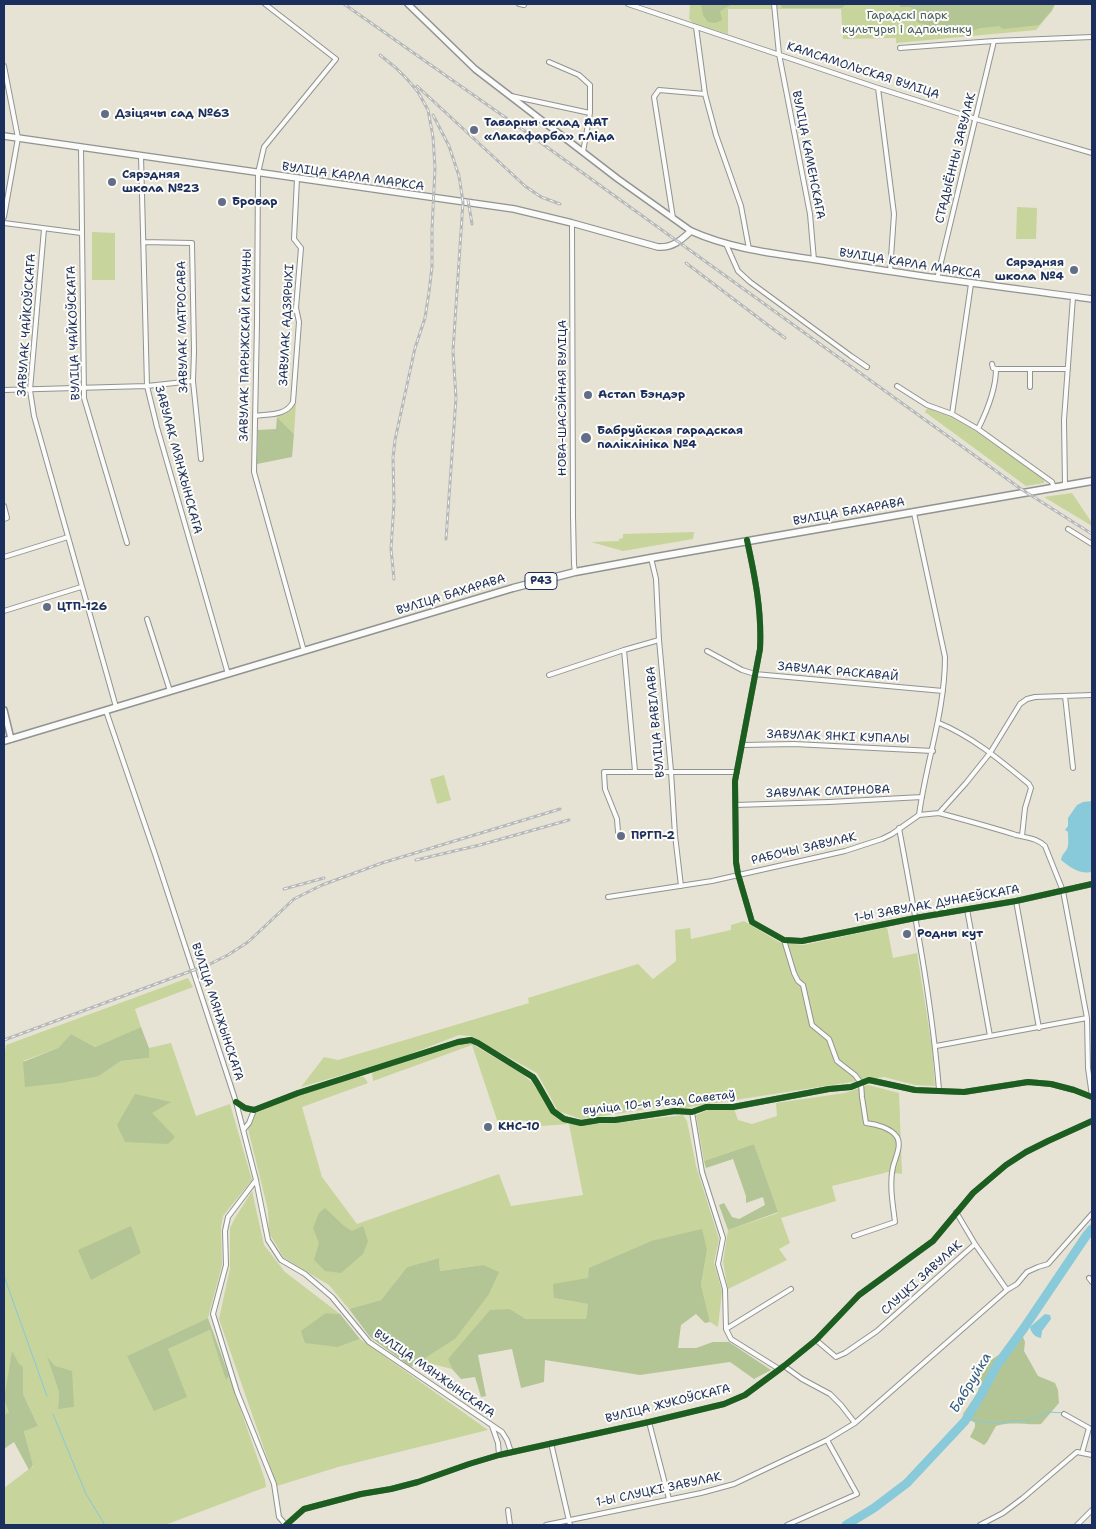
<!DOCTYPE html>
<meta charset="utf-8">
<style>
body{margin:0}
#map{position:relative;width:1096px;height:1529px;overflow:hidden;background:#e6e3d4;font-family:"Shantell Sans",sans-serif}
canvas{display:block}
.frame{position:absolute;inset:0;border:5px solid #1b2f5e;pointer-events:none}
</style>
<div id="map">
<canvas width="1096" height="1529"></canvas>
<div class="frame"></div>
</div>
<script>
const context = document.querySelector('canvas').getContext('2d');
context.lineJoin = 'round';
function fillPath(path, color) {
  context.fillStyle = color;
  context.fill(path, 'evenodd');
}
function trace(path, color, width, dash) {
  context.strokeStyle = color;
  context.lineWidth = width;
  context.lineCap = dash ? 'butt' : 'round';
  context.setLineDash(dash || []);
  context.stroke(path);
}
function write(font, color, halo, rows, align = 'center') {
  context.font = font + ' "Shantell Sans",sans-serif';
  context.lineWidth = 4;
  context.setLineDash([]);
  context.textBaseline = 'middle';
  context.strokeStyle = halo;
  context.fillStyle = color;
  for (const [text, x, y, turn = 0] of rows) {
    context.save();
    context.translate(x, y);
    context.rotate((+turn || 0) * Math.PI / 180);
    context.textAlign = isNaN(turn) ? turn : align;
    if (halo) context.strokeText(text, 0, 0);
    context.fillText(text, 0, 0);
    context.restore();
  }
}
const green = new Path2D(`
 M690 4H1055L1052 11 1036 30 896 43V38L843 39 841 9H728V34L693 23 689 19Z
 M1017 207 1037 208 1036 239H1016Z
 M92 232 115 233V280H92Z
 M296 403 294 434 277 417 285 414Z
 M927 408 951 417 975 431 1044 479V483L1026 486 925 412Z
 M1072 493 1092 523V526L1044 497Z
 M694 532 693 539 623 551 591 542 619 541V539L623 538V534Z
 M444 775 451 800 437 804 430 779Z
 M744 921 779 942 804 945 887 927 893 958 917 953 932 1047 935 1086 915 1085 884 1077 683 1108 669 1106 581 1119 558 1111 537 1073 470 1036 459 1035 397 1059 301 1087 324 1057 338 1060 529 1003 528 998 638 964 653 979 676 961 675 930 690 928 691 939 731 930V925Z
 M188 978 193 987 135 1009 141 1027 95 1047 71 1034 58 1048 23 1061 99 1076 121 1061 149 1058V1048L171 1043 196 1116 230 1104 252 1180 223 1216 221 1227 222 1265 208 1318 127 1356 168 1349 210 1330 227 1379 229 1376 265 1480 266 1487 165 1525H4V1488L33 1466 24 1430 38 1426 23 1394V1367L9 1412 4 1415V1059L6 1045ZM48 1357 55 1366 74 1407 58 1408 59 1392Z
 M463 1043 472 1044 521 1073 535 1085 551 1113 559 1120 569 1124 615 1123 683 1115 687 1121 696 1166 719 1239 714 1263 722 1291 718 1327 710 1322 701 1285 707 1250 651 1241 590 1268 588 1278 554 1298 588 1304 586 1319H526L510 1309 448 1359 452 1369 421 1361 455 1339 483 1265 440 1271 439 1258 407 1267 381 1300 349 1309 329 1285 284 1258 269 1233 268 1210 248 1129 254 1114 297 1094 358 1076 364 1077 368 1083 302 1107 322 1177 357 1224 499 1174 511 1206 583 1195 569 1124 541 1126 539 1123 529 1125 525 1120 500 1129 472 1045 373 1081 372 1071Z
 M868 1085 899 1093 902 1174 888 1172 832 1186 836 1201 781 1218 790 1243 779 1249 787 1260 728 1289 723 1262 728 1230 778 1213 754 1144 704 1161 696 1115 708 1110 734 1109 738 1120 752 1124 777 1116 776 1103 845 1093Z
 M252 1191 264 1245 285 1272 340 1314 326 1313 338 1347 360 1339 488 1430 338 1467 277 1486 219 1319 230 1268V1228L235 1218Z`);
const forest = new Path2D(`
 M701 4H732L720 11 722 20 715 23 708 22 703 15Z
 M781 4H846L842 8H782Z
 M900 4H1055L1052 10 1039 25 1003 29 999 26 980 28 964 34 919 23 913 18 911 7H900Z
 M277 417 294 434 292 457 257 464 258 430 276 429Z
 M141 1027 149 1048V1058L121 1061 99 1076 61 1083 25 1087 23 1062 58 1048 71 1034 95 1047Z
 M135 1094 171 1102 152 1113 175 1137 168 1144 125 1142 117 1125Z
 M754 1144 778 1212 728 1230 719 1205 724 1203 732 1217 739 1219 765 1205 763 1197 746 1203V1196L733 1159 706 1168 704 1161Z
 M325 1208 344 1226 352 1231 363 1226 368 1241 363 1254 341 1273 325 1271 314 1260 319 1243 313 1228 319 1213Z
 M131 1226 141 1253 91 1280 78 1250Z
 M702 1229 707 1250 701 1285 710 1322 705 1323 696 1314 681 1325 678 1348H696L713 1342H729L771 1370 754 1379 730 1362 640 1375 545 1360 544 1382 521 1388 512 1349 478 1355 486 1396 481 1397 475 1377 461 1379 452 1369 448 1359 490 1310 510 1309 526 1319H586L588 1304 554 1298 553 1284 588 1278 589 1268 651 1241Z
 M439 1258 440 1271 483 1265 499 1272 489 1294 455 1339 421 1361 411 1367 370 1337 349 1309 381 1300 407 1267Z
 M326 1313 340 1314 360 1339 338 1347 305 1343 301 1331Z
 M208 1318 229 1376 226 1380 210 1330 168 1349 187 1397 154 1411 127 1356Z
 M1015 1335 1023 1337 1025 1342 1024 1351 1038 1376 1055 1383 1058 1390 1059 1403 1041 1424C1026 1425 1011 1421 996 1426L987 1442 984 1445 970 1437 975 1427V1423L972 1421H965L963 1414 978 1392 980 1377 988 1362 1000 1354Z
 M12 1351 19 1364 23 1367V1394L38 1426 24 1431 33 1465 29 1470 14 1442 4 1449V1415L9 1412 4 1399Z
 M47 1356 55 1366 72 1371 74 1407 58 1409 59 1392Z`);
const water = new Path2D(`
 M1092 801V872C1079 874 1071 868 1061 860 1062 854 1064 854 1067 849 1069 845 1068 837 1068 832L1065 830 1068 826V818L1077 805 1083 802Z
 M1045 1314 1050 1315 1051 1319 1042 1331 1041 1338C1035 1337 1031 1333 1030 1327Z`);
const stream = new Path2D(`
 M4 1276 47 1396
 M53 1414 86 1494 105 1525
 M966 1418 981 1422 999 1423 1011 1421 1030 1420 1048 1412 1065 1413
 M1077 1419 1092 1427`);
const river = new Path2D(`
 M846 1525 874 1508 907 1483 965 1421 981 1395 997 1365 1024 1328 1086 1236 1092 1229`);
const minor = new Path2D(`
 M265 4 336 59 264 147 258 173 257 323 254 472 304 651
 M519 4 524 5
 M628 4 878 88 976 119 1092 153
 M774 4 779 54 810 214 814 260
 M696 27 705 94 716 135 741 206 749 249
 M900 48 994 41 1092 37
 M549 62 579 75 590 85V113L583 152
 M4 66 18 138 4 217
 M878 88 894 214 890 272
 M511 96 590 113
 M81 147 84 398 127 543
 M141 156 147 386 157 427 228 674
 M673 218 654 97 659 90 705 94
 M4 223 81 233
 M572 223 573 516 574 564 575 572
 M44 229 30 390 34 416 116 707
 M143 242 192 243 194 351 193 381 201 459
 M726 244 738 271 750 282 851 356 867 367
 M937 279 994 41
 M992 364 993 368 996 369H1068
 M1030 369V387
 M897 386 927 405 952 414 978 429 1052 482 1054 488
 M4 390 147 386 193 381
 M952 414 971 284
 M255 416C269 414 286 416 293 402L299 322 296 308 301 248 294 239 297 179
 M978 429C987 411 996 390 996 369
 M1065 486 1064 420 1073 297
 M4 506 7 518 4 519
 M914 513 945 657C945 712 926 762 919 815
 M1068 529 1092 544
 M747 540C755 577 762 611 760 649L735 781 736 862 738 874 752 922 784 940 802 941 915 918 1016 901 1092 884
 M4 557 68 537
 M651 558 656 579 659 640 671 771 675 835 681 886
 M4 611 81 587
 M147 619 170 691
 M624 650 635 771
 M707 651 742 670 755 674 943 691
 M549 675 624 650 659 640
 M1065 696 1073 768
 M106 711 156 857 236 1102 256 1180 268 1240 281 1260 305 1274 332 1297 369 1342 502 1432 507 1440 511 1452
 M939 723C973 737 1001 761 1029 784L1031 788 1025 808 1022 836
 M743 745 794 744 933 751
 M735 805 829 802 922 797
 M939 813C965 820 991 827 1016 835 1027 838 1037 838 1045 846L1063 891 1087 1018 1088 1068 1092 1096
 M899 828C915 915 932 1002 939 1090
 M618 832 617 819 605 789 604 772H737
 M608 897 712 881 845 851 882 839 892 834 919 815 939 813 966 783 990 753 1020 704 1027 699 1035 697 1092 695
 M1016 901 1039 1028
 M967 909 990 1036
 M784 940 794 973 798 981 803 985 812 1025 829 1039 837 1061 855 1075 861 1083 862 1097 866 1123C876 1124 891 1128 897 1137 902 1146 895 1158 893 1167 889 1185 893 1205 895 1222L854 1236
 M936 1046 1087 1018
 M236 1102 245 1108 254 1110 298 1093 458 1042 471 1040 478 1043 533 1077 537 1083 553 1111 564 1119 581 1123 599 1120H615L675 1111 692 1112 706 1107H733L829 1089 851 1087 869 1080 915 1090 964 1092 1028 1082 1051 1084 1074 1090 1092 1097
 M692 1112 702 1172 723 1238 718 1264 725 1289 726 1329 731 1339 779 1369
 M244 1129 249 1123 254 1110
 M256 1180 228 1217 225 1231 226 1265 213 1314 237 1392 274 1484 279 1517 286 1525
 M956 1212 975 1244
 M1089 1278 1092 1282
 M726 1329 791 1289
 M816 1340 836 1357 845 1353 877 1331 975 1244 1007 1290 1017 1284 1027 1272 1038 1267 1048 1264 1092 1214
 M784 1366 802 1379 830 1394 841 1405 855 1423
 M1064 1414 1089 1428 1082 1453
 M649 1422 669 1499
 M492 1426 498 1443 499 1455
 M551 1443 570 1525
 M508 1510 510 1525
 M286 1525 304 1509 361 1494 391 1489 418 1482 469 1464 499 1455 649 1422 724 1404 745 1395 784 1366 816 1340 859 1295 933 1241 973 1193 1006 1165 1026 1152 1048 1141 1092 1121
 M546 1525 701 1493 734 1484 827 1440 855 1423 1007 1290
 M787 1525 857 1494 827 1440
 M980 1525 1003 1513 1023 1498 1077 1452 1092 1455
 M1077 1525 1092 1510`);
const tertiary = new Path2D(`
 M408 4 475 69 618 179 691 231
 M4 710 11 739`);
const secondary = new Path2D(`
 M4 136 514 209 572 223 658 247C673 248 681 240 691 231 733 250 779 254 824 261 913 276 1003 287 1092 299`);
const primary = new Path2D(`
 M4 741 513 588 575 572 651 558 1092 481`);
const rail = new Path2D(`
 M344 4 526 132 1021 489 1092 534
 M380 55 396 68 407 79 418 92 428 110 433 137 435 168 432 229V267L429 292 425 318 415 348 395 440 393 458 394 503 391 549 394 579
 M417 86 525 186 541 197 560 204
 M433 115 449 146 459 176 463 202 453 351 456 398 446 539
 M468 200 472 224
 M686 263 785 338
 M416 860 480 845 569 820
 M284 889 324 878
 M4 1040 210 964 228 955 248 942 294 899 322 885 382 863 560 809`);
const cycleway = new Path2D(`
 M747 540C755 577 762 611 760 649L735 781 736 862 738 874 752 922 784 940 802 941 915 918 1016 901 1092 884
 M236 1102 245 1108 254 1110 298 1093 458 1042 471 1040 478 1043 533 1077 537 1083 553 1111 564 1119 581 1123 599 1120H615L675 1111 692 1112 706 1107H733L829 1089 851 1087 869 1080 915 1090 964 1092 1028 1082 1051 1084 1074 1090 1092 1097
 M286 1525 304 1509 361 1494 391 1489 418 1482 469 1464 499 1455 649 1422 724 1404 745 1395 784 1366 816 1340 859 1295 933 1241 973 1193 1006 1165 1026 1152 1048 1141 1092 1121`);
const markers = [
 [105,114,5,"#626e87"],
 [474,130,5,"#626e87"],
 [112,182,5,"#626e87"],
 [222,202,5,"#626e87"],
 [1074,270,5,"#626e87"],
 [588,395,5,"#626e87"],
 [586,438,6,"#626e87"],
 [47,607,5,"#626e87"],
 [621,836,5,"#626e87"],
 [907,934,5,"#626e87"],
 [488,1127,5,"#626e87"]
];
const shields = [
 [541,581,32]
];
const shieldNames = [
 ["Р43",541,581]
];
const parkNames = [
 ["Гарадскі парк",907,16],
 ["культуры і адпачынку",907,30]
];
const streetNames = [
 ["КАМСАМОЛЬСКАЯ ВУЛІЦА",863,71,18],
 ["ВУЛІЦА КАМЕНСКАГА",808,155,79],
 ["СТАДЫЁННЫ ЗАВУЛАК",956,158,-76],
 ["ВУЛІЦА КАРЛА МАРКСА",353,177,8],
 ["ВУЛІЦА КАРЛА МАРКСА",910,264,9],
 ["ЗАВУЛАК ЧАЙКОЎСКАГА",27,325,-86],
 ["ЗАВУЛАК АДЗЯРЫХІ",287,325,-87],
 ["ЗАВУЛАК МАТРОСАВА",183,327,-91],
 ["ВУЛІЦА ЧАЙКОЎСКАГА",74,333,-92],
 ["ЗАВУЛАК ПАРЫЖСКАЙ КАМУНЫ",246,345,-89],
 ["НОВА-ШАСЭЙНАЯ ВУЛІЦА",563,398,-90],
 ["ЗАВУЛАК МЯНЖЫНСКАГА",178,460,75],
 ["ВУЛІЦА БАХАРАВА",849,512,-10],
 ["ВУЛІЦА БАХАРАВА",451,595,-17],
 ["ЗАВУЛАК РАСКАВАЙ",838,672,5],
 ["ВУЛІЦА ВАВІЛАВА",656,722,-95],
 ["ЗАВУЛАК ЯНКІ КУПАЛЫ",838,737,2],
 ["ЗАВУЛАК СМІРНОВА",828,792,-2],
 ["РАБОЧЫ ЗАВУЛАК",804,849,-13],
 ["1-Ы ЗАВУЛАК ДУНАЕЎСКАГА",937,904,-10],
 ["ВУЛІЦА МЯНЖЫНСКАГА",217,1012,72],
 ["вуліца 10-ы зʼезд Саветаў",659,1103,-6],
 ["СЛУЦКІ ЗАВУЛАК",922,1278,-42],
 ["ВУЛІЦА МЯНЖЫНСКАГА",434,1374,35],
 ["ВУЛІЦА ЖУКОЎСКАГА",668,1404,-14],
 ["1-Ы СЛУЦКІ ЗАВУЛАК",659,1490,-12]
];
const poiNames = [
 ["Дзіцячы сад №63",115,114],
 ["Таварны склад ААТ",484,123],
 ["«Лакафарба» г.Ліда",484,137],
 ["Сярэдняя",122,175],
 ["школа №23",122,189],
 ["Бровар",232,202],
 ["Сярэдняя",1064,263,"right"],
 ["школа №4",1064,277,"right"],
 ["Астап Бэндэр",598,395],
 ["Бабруйская гарадская",597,431],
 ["паліклініка №4",597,445],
 ["ЦТП-126",57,607],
 ["ПРГП-2",631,836],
 ["Родны кут",917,934],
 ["КНС-10",498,1127]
];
const waterNames = [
 ["Бабруйка",971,1383,-59]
];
fillPath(green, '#c7d49b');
fillPath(forest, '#b3c594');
fillPath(water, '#88c9da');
trace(stream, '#88c9da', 1);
trace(river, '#88c9da', 9);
trace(minor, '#919393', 6);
trace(tertiary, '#919393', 8);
trace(secondary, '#919393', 8);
trace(primary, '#919393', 9);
trace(minor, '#fbfbf9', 4);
trace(tertiary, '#fbfbf9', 5);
trace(secondary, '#fbfbf9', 5.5);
trace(primary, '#fbfbf9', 6);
trace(rail, '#b6b8ba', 3);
trace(rail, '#fdfcf7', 1, [4]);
trace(cycleway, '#1b5e20', 6);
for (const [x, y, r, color] of markers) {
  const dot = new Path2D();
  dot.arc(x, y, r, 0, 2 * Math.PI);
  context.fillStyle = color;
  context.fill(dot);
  trace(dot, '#fdfcf7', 2);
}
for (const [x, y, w] of shields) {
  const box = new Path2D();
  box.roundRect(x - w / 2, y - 8.5, w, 17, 4);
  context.fillStyle = '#fdfcf7';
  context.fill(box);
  trace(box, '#1b2f5e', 1);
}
write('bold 11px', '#1b2f5e', null, shieldNames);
write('12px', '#475d62', '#fdfcf7', parkNames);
write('12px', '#1b2f5e', '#fdfcf7', streetNames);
write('bold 12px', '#1b2f5e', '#fdfcf7', poiNames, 'left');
write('italic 14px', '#2f5a84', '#fdfcf7', waterNames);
</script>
